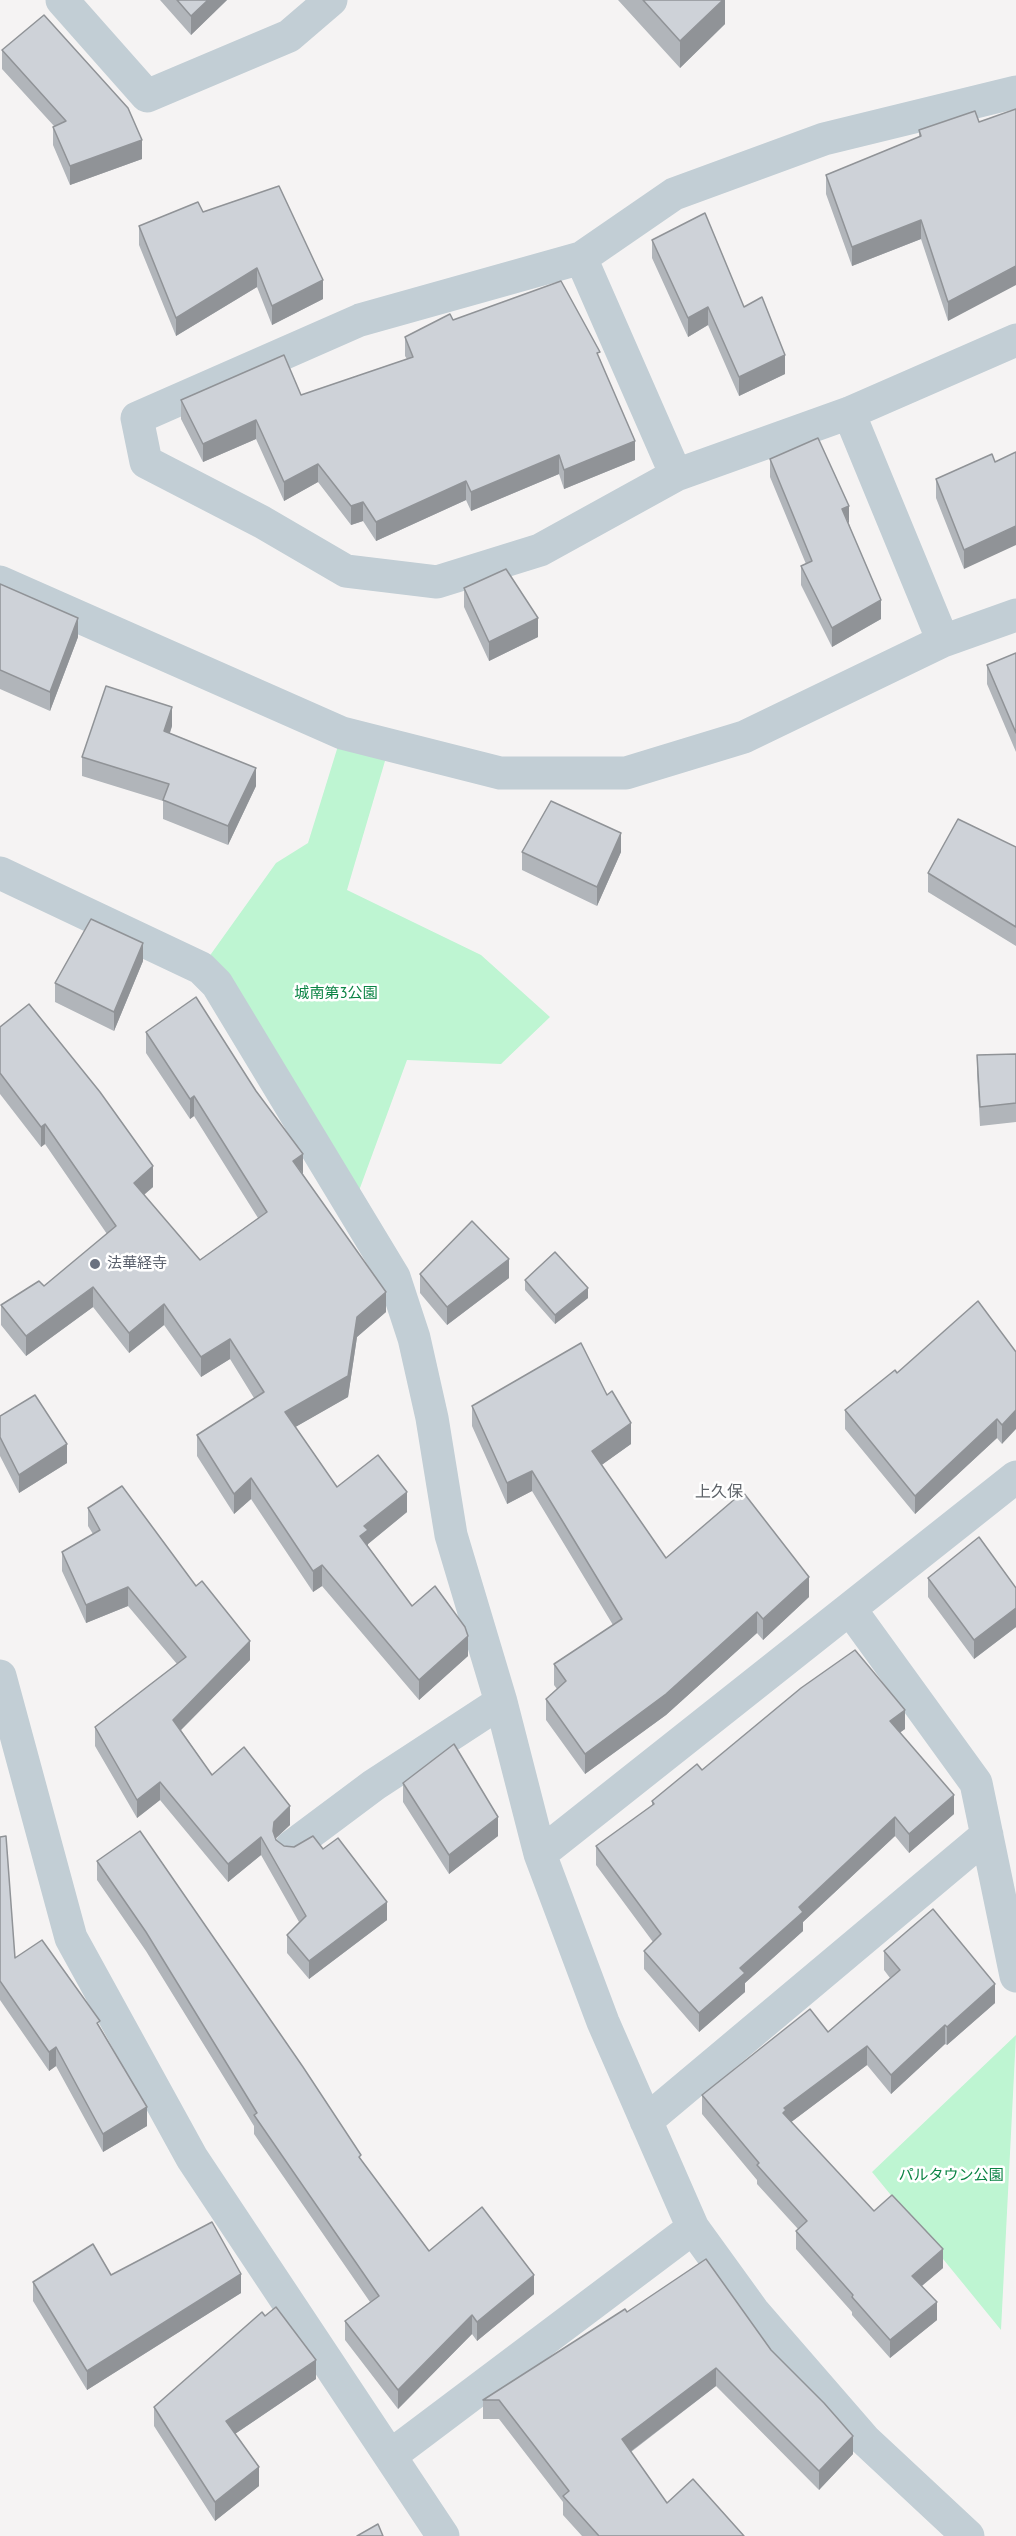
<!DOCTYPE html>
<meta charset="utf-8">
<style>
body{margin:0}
canvas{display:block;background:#f5f3f3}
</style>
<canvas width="1016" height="2536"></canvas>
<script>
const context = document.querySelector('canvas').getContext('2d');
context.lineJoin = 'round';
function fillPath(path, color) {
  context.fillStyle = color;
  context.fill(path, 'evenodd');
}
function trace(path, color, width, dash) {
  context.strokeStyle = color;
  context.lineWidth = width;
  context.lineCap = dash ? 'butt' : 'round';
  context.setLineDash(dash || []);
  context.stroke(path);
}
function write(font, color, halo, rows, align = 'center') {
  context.font = font + ' "PT Sans","Noto Sans JP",sans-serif';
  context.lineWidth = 5;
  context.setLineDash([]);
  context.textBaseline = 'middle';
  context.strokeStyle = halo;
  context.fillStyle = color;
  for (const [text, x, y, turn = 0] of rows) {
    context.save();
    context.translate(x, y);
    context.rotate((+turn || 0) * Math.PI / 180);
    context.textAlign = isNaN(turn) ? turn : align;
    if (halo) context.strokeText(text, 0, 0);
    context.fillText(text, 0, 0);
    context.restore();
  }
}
const green = new Path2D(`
 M342 733 390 744 347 890 481 955 550 1017 501 1064 407 1060 353 1207 201 968 276 863 308 843Z
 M1016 2035 1001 2330 872 2172Z`);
const minor = new Path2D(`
 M62 0 147 96 289 36 331 0
 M1016 92 824 139 674 194 581 258 360 320 137 418 146 462 262 522 346 571 437 582 540 550 676 475 849 413 1016 340
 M581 258 676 475
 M849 413 943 641
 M0 582 342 733 500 773H626L744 737 943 641 1016 615
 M0 873 201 968 217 984 394 1277 414 1338 432 1418 451 1535 501 1702
 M850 1609 976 1783 1016 1976
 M0 1676 71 1938 192 2158 443 2536
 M291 1847 374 1785 501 1702 540 1854 603 2022 693 2228 753 2311 865 2440 968 2536
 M540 1854 1016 1477
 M646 2121 987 1835
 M390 2456 693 2228`);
const wall = new Path2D(`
 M160 0H227L191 35Z
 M618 0H725V24L680 68Z
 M2 50 142 159 70 185 53 145V127L54 126 2 69Z
 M975 111 948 321 921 239 852 266 826 194V175L919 137V130Z
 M203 212 323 299 272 325 257 287 176 336 139 245V226Z
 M652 240 744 307 785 374 739 396 708 325 688 337 652 258Z
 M453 320 600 359 635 460 564 489 559 474 471 511 466 500 376 541 363 521 351 525 318 482 284 501 256 439 203 462 181 419V400L301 395 407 359 405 356V337Z
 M770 459 849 524 881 619 832 647 801 585V566L806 564 770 477Z
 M995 462 964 569 936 498V479Z
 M0 584 78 637 50 711 0 689Z
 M464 588 538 637 489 661 464 607Z
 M1016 653V752L987 684V665Z
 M172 726 170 733 256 786 228 845 163 819V801L82 776V757Z
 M1016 847V946L928 892V873Z
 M522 852H621L597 906 522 870Z
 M143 961 114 1031 55 1002V983Z
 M0 1027 153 1187 144 1195 200 1260 258 1218 194 1116 190 1119 146 1053V1032L303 1174 386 1312 357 1337 348 1397 295 1427 337 1487 407 1512 368 1544V1546L412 1606 468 1656 419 1700 322 1586 313 1592 251 1499 234 1514 197 1456V1435L254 1398 230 1359 201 1377 164 1325 129 1353 93 1307 26 1356 1 1325V1305L44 1286 107 1234 45 1144 41 1147 0 1094Z
 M1016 1054V1122L980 1126 977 1073V1055Z
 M420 1274 509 1278 447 1325 420 1293Z
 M525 1280 588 1298 555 1324 525 1290Z
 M1016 1352 1002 1444 997 1438 915 1514 845 1429V1410L897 1373Z
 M472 1406 631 1444 601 1465 666 1558 809 1597 763 1640 757 1633 666 1715 585 1774 546 1720V1699L557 1689 554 1685V1664L613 1625 532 1491 507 1504 472 1426Z
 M0 1416 67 1463 19 1493 0 1456Z
 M88 1508 250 1660 181 1730 212 1775 290 1825 276 1838V1840L284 1846 323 1849 387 1920 309 1979 287 1953V1935L299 1922 261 1855 228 1882 160 1800 137 1818 95 1746V1727L177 1664 128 1606 86 1623 62 1571V1552L93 1534 88 1526Z
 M928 1578 1016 1588V1627L974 1659 928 1597Z
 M905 1729 900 1732 954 1814 909 1853 895 1836 803 1922V1931L745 1983V1992L699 2032 644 1969V1951L653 1942 596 1865V1846L652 1806V1801L702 1770Z
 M403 1783 498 1836 449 1874 403 1802Z
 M0 1837 15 1958 100 2028 147 2126 103 2152 56 2066 49 2071 0 2000Z
 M97 1861 361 2160 429 2251 534 2294 477 2341 472 2334 398 2409 345 2340V2321L370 2302 254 2134V2126L146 1951 97 1880Z
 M884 1951 995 2003 947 2045 945 2044 891 2094 867 2065 791 2122 874 2211 943 2268 922 2286 937 2320 890 2358 852 2315V2312L796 2249V2231L798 2229 757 2184V2180L702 2114V2095L828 2032 890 1978 884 1970Z
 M111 2275 241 2293 87 2390 33 2301V2282Z
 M627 2312 771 2350 853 2454 819 2490 716 2386 631 2452 667 2503 744 2536H582L563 2515V2502L499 2419H483V2400Z
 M265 2316 316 2379 235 2434 259 2486 215 2521 154 2426V2407Z`);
const shadedWall = new Path2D(`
 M208 0H227L191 35V16Z
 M723 0H725V24L680 68V41Z
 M142 140V159L70 185V166Z
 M921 220V239L852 266V247Z
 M1016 266V285L948 321V302Z
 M257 268V287L176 336V318Z
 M323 280V299L272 325V306Z
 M708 307V325L688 337V318Z
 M785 355V374L739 396V377Z
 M256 420V439L203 462V444Z
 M635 441V460L564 489V470Z
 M559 455V474L471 511V492Z
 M318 464V482L284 501V482Z
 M466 481V500L376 541V522Z
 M363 502V521L351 525V506Z
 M849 506V524L842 509Z
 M1016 526V545L964 569V550Z
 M881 600V619L832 647V628Z
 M78 618V637L50 711V692Z
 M538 618V637L489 661V642Z
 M172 707V726L164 750V731Z
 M256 768V786L228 845V826Z
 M621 833V852L597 906V887Z
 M143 943V961L114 1031V1012Z
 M194 1096V1116L190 1119V1099Z
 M45 1124V1144L41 1147V1127Z
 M303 1154V1174L293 1161Z
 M153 1166V1187L134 1203V1183Z
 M509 1259V1278L447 1325V1307Z
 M93 1287V1307L26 1356V1336Z
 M588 1288V1298L555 1324V1315Z
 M386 1292V1312L357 1337 348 1397 285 1433V1412L357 1317Z
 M164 1304V1325L129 1353V1333Z
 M230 1339V1359L201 1377V1357Z
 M1016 1410V1429L1002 1444V1425Z
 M997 1419V1438L915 1514V1496Z
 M631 1423V1444L592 1472V1451Z
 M67 1444V1463L19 1493V1475Z
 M532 1471V1491L507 1504V1483Z
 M251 1478V1499L234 1514V1494Z
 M407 1492V1512L368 1544V1551L360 1536 364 1526Z
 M322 1565V1586L313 1592V1571Z
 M809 1577V1597L763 1640V1619Z
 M128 1587V1606L86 1623V1605Z
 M1016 1608V1627L974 1659V1640Z
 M757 1612V1633L666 1715 585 1774V1754Z
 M468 1636V1656L419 1700V1680Z
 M250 1641V1660L173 1738V1720Z
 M905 1710V1729L890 1740V1721Z
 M160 1782V1800L137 1818V1800Z
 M954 1795V1814L909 1853V1834Z
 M290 1806V1825L274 1840 273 1831 274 1822Z
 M498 1817V1836L449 1874V1855Z
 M895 1817V1836L803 1922V1931L745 1983V1992L699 2032V2013L740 1968 799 1907Z
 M261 1837V1855L228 1882V1864Z
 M387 1902V1920L309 1979V1961Z
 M995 1984V2003L947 2045V2027Z
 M945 2025V2044L891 2094V2075Z
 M867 2046V2065L786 2126 783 2113 784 2108Z
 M56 2047V2066L49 2071V2052Z
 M147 2107V2126L103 2152V2134Z
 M943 2249V2268L912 2294V2276Z
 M241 2274V2293L87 2390V2371Z
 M534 2275V2294L477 2341V2322Z
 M937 2302V2320L890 2358V2340Z
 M472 2315V2334L398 2409V2390Z
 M316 2360V2379L226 2440V2421Z
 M716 2368V2386L622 2458V2439Z
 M853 2436V2454L819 2490V2471Z
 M259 2467V2486L215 2521V2502Z`);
const building = new Path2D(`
 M177 0H208L191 16Z
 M643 0H723L680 41Z
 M44 15 128 108 142 140 70 166 53 127 66 121 2 50Z
 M1016 109V266L948 302 921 220 852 247 826 175 921 136 919 130 975 111 979 122Z
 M279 186 323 280 272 306 257 268 176 318 139 226 198 202 203 212Z
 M705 213 744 307 762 297 785 355 739 377 708 307 688 318 652 240Z
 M561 281 600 352 597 353 635 441 564 470 559 455 471 492 466 481 376 522 363 502 351 506 318 464 284 482 256 420 203 444 181 400 284 355 301 395 413 357 405 337 450 314 453 320Z
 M818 438 849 506 842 509 881 600 832 628 801 566 812 561 770 459Z
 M1016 452V526L964 550 936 479 992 454 995 462Z
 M506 569 538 618 489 642 464 588Z
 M0 584 78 618 50 692 0 670Z
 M1016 653V733L987 665Z
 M106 686 172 707 164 731 256 768 228 826 163 800 169 784 82 757Z
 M551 801 621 833 597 887 522 852Z
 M958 819 1016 847V927L928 873Z
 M91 919 143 943 114 1012 55 983Z
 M196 997 256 1091 303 1154 293 1161 386 1292 357 1317 348 1376 285 1412 337 1487 378 1455 407 1492 364 1526 368 1530 360 1536 412 1606 435 1586 465 1627 468 1636 419 1680 322 1565 313 1571 251 1478 234 1494 197 1435 264 1392 230 1339 201 1357 164 1304 129 1333 93 1287 26 1336 1 1305 39 1281 44 1286 116 1226 45 1124 41 1127 0 1073V1027L29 1004 100 1092 153 1166 134 1183 200 1260 267 1212 194 1096 190 1099 146 1032Z
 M1016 1054V1103L980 1107 977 1055Z
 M472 1221 509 1259 447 1307 420 1274Z
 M555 1252 588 1288 555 1315 525 1280Z
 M978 1301 1016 1352V1410L1002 1425 997 1419 915 1496 845 1410 895 1370 897 1373Z
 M581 1343 607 1395 612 1391 631 1423 592 1451 666 1558 743 1492 809 1577 763 1619 757 1612 666 1694 585 1754 546 1699 566 1681 554 1664 622 1619 532 1471 507 1483 472 1406Z
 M35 1395 67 1444 19 1475 0 1437V1416Z
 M122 1486 196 1586 202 1581 250 1641 173 1720 212 1775 244 1747 290 1806 274 1822 273 1831 276 1840 284 1846 294 1847 313 1836 323 1849 338 1838 387 1902 309 1961 287 1935 306 1916 261 1837 228 1864 160 1782 137 1800 95 1727 186 1657 128 1587 86 1605 62 1552 100 1530 88 1508Z
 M979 1537 1016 1588V1608L974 1640 928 1578Z
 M855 1650 905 1710 890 1721 954 1795 909 1834 895 1817 799 1907 803 1912 740 1968 745 1973 699 2013 644 1951 661 1934 596 1846 654 1804 652 1801 697 1764 702 1770 801 1688Z
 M454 1744 498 1817 449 1855 403 1783Z
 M140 1831 303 2067 361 2155 359 2157 429 2251 482 2207 534 2275 477 2322 472 2315 398 2390 345 2321 379 2296 254 2115 257 2113 146 1932 97 1861Z
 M6 1836 15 1958 42 1940 100 2021 97 2023 147 2107 103 2134 56 2047 49 2052 0 1981V1837Z
 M933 1909 995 1984 947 2027 945 2025 891 2075 867 2046 784 2108 786 2110 783 2113 874 2211 892 2195 943 2249 912 2276 937 2302 890 2340 852 2297 853 2295 796 2231 807 2221 757 2165 759 2163 702 2095 810 2009 828 2032 900 1970 884 1951Z
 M212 2222 241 2274 87 2371 33 2282 93 2244 111 2275Z
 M706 2259 771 2350 824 2403 853 2436 819 2471 716 2368 622 2439 667 2503 693 2479 744 2536H599L563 2496 569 2491 499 2400H483L625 2309 627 2312Z
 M276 2307 316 2360 226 2421 259 2467 215 2502 154 2407 262 2312 265 2316Z
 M378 2524 383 2536H357Z`);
const markers = [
 [95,1264,6,"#6b7280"]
];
const parkNames = [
 ["城南第3公園",336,994],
 ["パルタウン公園",951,2176]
];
const worshipNames = [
 ["法華経寺",107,1264]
];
const neighbourhoodNames = [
 ["上久保",719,1492]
];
fillPath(green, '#bef5d2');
trace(minor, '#c2ced5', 33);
fillPath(wall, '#b1b5ba');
fillPath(shadedWall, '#909397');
fillPath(building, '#ced2d8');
trace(building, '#909397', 1.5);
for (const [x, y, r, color] of markers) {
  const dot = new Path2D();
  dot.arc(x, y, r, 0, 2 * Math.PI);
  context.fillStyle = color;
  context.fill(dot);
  trace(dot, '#fff', 2);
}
write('15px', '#0c8445', '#fff', parkNames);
write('15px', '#5b616d', '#fff', worshipNames, 'left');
write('16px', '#5e6369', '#fff', neighbourhoodNames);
</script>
